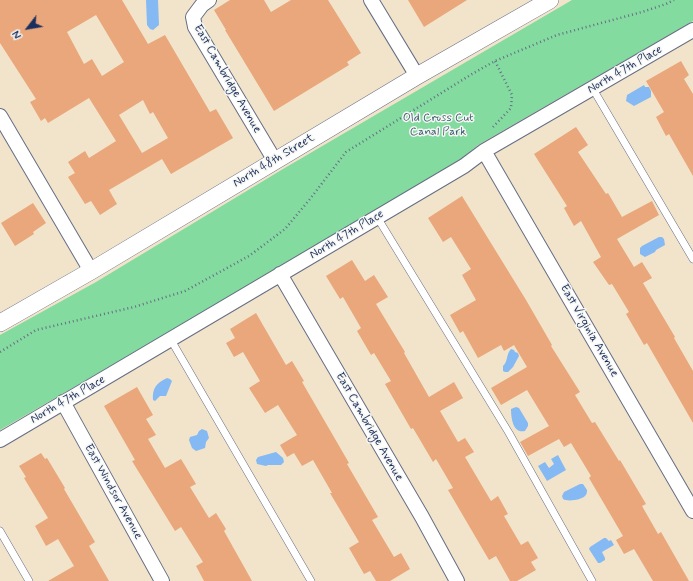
<!DOCTYPE html>
<style>
body{margin:0}
#map{position:relative;width:693px;height:581px;overflow:hidden;background:#f1e4cb;font-family:Mynerve,sans-serif}
canvas{display:block}
.north{position:absolute;left:8px;top:8px;width:40px;height:40px;-webkit-text-stroke:3px #f6f6f2;paint-order:stroke;rotate:239deg;font-size:11px;font-weight:700;line-height:16px;text-align:center;color:#1b2f5e}
.north::after{content:'';display:block;margin:auto;width:14px;height:18px;background:#1b2f5e;clip-path:polygon(50% 0,100% 100%,50% 72%,0 100%)}
</style>
<div id="map">
<canvas width="693" height="581"></canvas>
<div class="north">N</div>
</div>
<script>
const context = document.querySelector('canvas').getContext('2d');
context.lineJoin = 'round';
function fillPath(path, color) {
  context.fillStyle = color;
  context.fill(path, 'evenodd');
}
function trace(path, color, width, dash) {
  context.strokeStyle = color;
  context.lineWidth = width;
  context.lineCap = dash ? 'butt' : 'round';
  context.setLineDash(dash || []);
  context.stroke(path);
}
function write(font, color, halo, rows, align = 'center') {
  context.font = font + ' Mynerve,sans-serif';
  context.lineWidth = 3;
  context.setLineDash([]);
  context.textBaseline = 'middle';
  context.strokeStyle = halo;
  context.fillStyle = color;
  for (const [text, x, y, turn = 0] of rows) {
    context.save();
    context.translate(x, y);
    context.rotate((+turn || 0) * Math.PI / 180);
    context.textAlign = isNaN(turn) ? turn : align;
    if (halo) context.strokeText(text, 0, 0);
    context.fillText(text, 0, 0);
    context.restore();
  }
}
const green = new Path2D(`
 M572 0H693V21L478 145 461 159 169 332 0 430V335L96 282 283 169Z`);
const water = new Path2D(`
 M146 0H158L159 25 153 30 150 29 147 25Z
 M644 85 645 87H649L651 91V97L634 106 626 101 627 95Z
 M659 237H662L664 239 665 245 656 250 655 252 645 257 640 254V248L642 246Z
 M511 349 514 350 515 352 518 353 519 356 513 367 508 372H505L503 371V366C508 362 506 354 511 349Z
 M167 378 170 379 172 381 166 396H160L155 401 153 400C152 389 156 383 167 378Z
 M516 407 519 408 528 423V426L525 431C513 434 511 418 511 409Z
 M202 429 207 431 209 438 206 442 205 448 196 451 192 448 189 440 190 437 197 435 199 431Z
 M276 452 283 458 284 462 281 465H268L266 466 257 464 256 460 258 457Z
 M558 455 566 470 547 481 538 466 545 462 549 468 554 464 551 459Z
 M580 484H583L587 490C587 492 587 494 585 496 581 500 568 502 563 499L562 496 564 492Z
 M604 538H606L609 541 611 540 614 545 602 552 605 558V560L600 563H598L589 549 590 547Z`);
const building = new Path2D(`
 M0 0H122L148 44 165 35 210 112 216 109 233 138 171 174 162 159 109 190 117 204 100 215 91 201 85 204 68 177 75 173 68 162 85 151 89 158 116 141 89 98 48 123 45 118 41 121 30 102 36 99 0 43ZM96 15 124 62 102 76 92 59 84 64 67 32ZM143 100 150 114 153 112 168 138 142 153 119 115Z
 M230 0H264L271 12 291 0H328L361 53 347 62 349 65 274 111 225 30H226L214 10Z
 M408 0H467L424 27Z
 M681 61 689 75 684 79 693 94V176L669 134 666 136 656 117 664 112 646 81Z
 M576 127 588 145 578 152 606 194 608 193 622 217 652 201 659 215 617 239 634 267 642 262 652 278 643 283 675 337 674 338 693 371V423L647 343 644 345 626 314 629 312 612 284 609 285 593 262 601 257 581 221 574 226 564 208 567 206 534 154Z
 M462 196 526 300 552 345 551 346 580 392 575 395 592 423 595 422 619 461 620 460 646 504 642 506 658 534 661 532 689 581H653L634 549 624 554 616 540 623 536 589 478 591 476 571 443 564 447 559 439 528 456 520 442 549 426 527 390 501 405 491 388 527 367 514 345 504 351 501 345 478 358 463 331 460 333 450 315 476 300 462 275 471 269 451 237 443 242 428 218Z
 M33 203 46 223 33 232 34 234 15 246 1 223Z
 M352 260 365 281 374 275 388 297 376 304 405 352 404 353 429 397 454 382 463 398 440 411 458 442 465 438 474 452 465 457 491 501 498 496 508 514 504 516 521 545 528 541 538 558 531 562 536 570 517 581H510L496 556 489 560 448 490 453 488 436 459 433 462 413 428 411 429 385 384 391 381 374 353 371 355 357 331 361 328 343 297 340 299 326 276Z
 M256 313 286 365 292 361 304 381 302 382 349 463 347 464 378 517 372 520 394 557 401 553 410 569 390 581H376L370 571 364 574 349 548 359 542 330 493H332L313 460 302 466 294 453 287 457 280 445 297 435 278 405 265 413 249 388 260 381 243 352 234 357 226 343 235 338 230 329Z
 M137 387 153 415 146 419 156 435 148 439 165 468 181 459 196 484 190 487 209 518 216 513 226 529 224 531 252 581H204L196 566 203 562 181 527 175 531 132 461 135 460 104 406Z
 M41 453 45 459 47 458 65 488 64 489 95 542 89 546 109 581H48L74 566 58 539 46 546 35 526 48 518 24 478 26 477 19 466Z`);
const path = new Path2D(`
 M493 127 511 108 512 95 495 61
 M0 352 36 330 134 307 185 291 249 256 285 229 310 199 346 152 472 74 495 61 557 35 642 12 666 4 674 0`);
const service = new Path2D(`
 M593 89 693 259
 M377 217 509 433 592 581
 M171 340 311 581
 M0 531 29 581`);
const minor = new Path2D(`
 M209 0 202 5 193 17 195 27 275 161
 M371 0 417 76
 M0 116 91 271
 M484 151 693 511
 M280 274 422 517 457 581
 M63 402 162 581
 M0 440 464 166 484 151 693 30`);
const tertiary = new Path2D(`
 M0 323 91 271 417 76 550 0`);
const streetNames = [
 ["North 47th Place",625,70,-30],
 ["East Cambridge Avenue",227,79,60],
 ["North 48th Street",274,161,-31],
 ["North 47th Place",347,235,-31],
 ["East Virginia Avenue",589,331,60],
 ["North 47th Place",68,400,-30],
 ["East Cambridge Avenue",369,427,60],
 ["East Windsor Avenue",113,492,61]
];
const parkNames = [
 ["Old Cross Cut",438,118],
 ["Canal Park",438,132]
];
fillPath(green, '#83db9f');
fillPath(water, '#85b9f3');
fillPath(building, '#e9a77b');
trace(service, '#666e84', 8);
trace(minor, '#666e84', 16);
trace(tertiary, '#666e84', 18);
trace(path, '#666e84', 2.5, [1, 3]);
trace(service, '#fff', 7);
trace(minor, '#fff', 14);
trace(tertiary, '#fff', 17);
write('12px', '#1b2f5e', '#f6f6f2', streetNames);
write('12px', '#355a6e', '#f6f6f2', parkNames);
</script>
